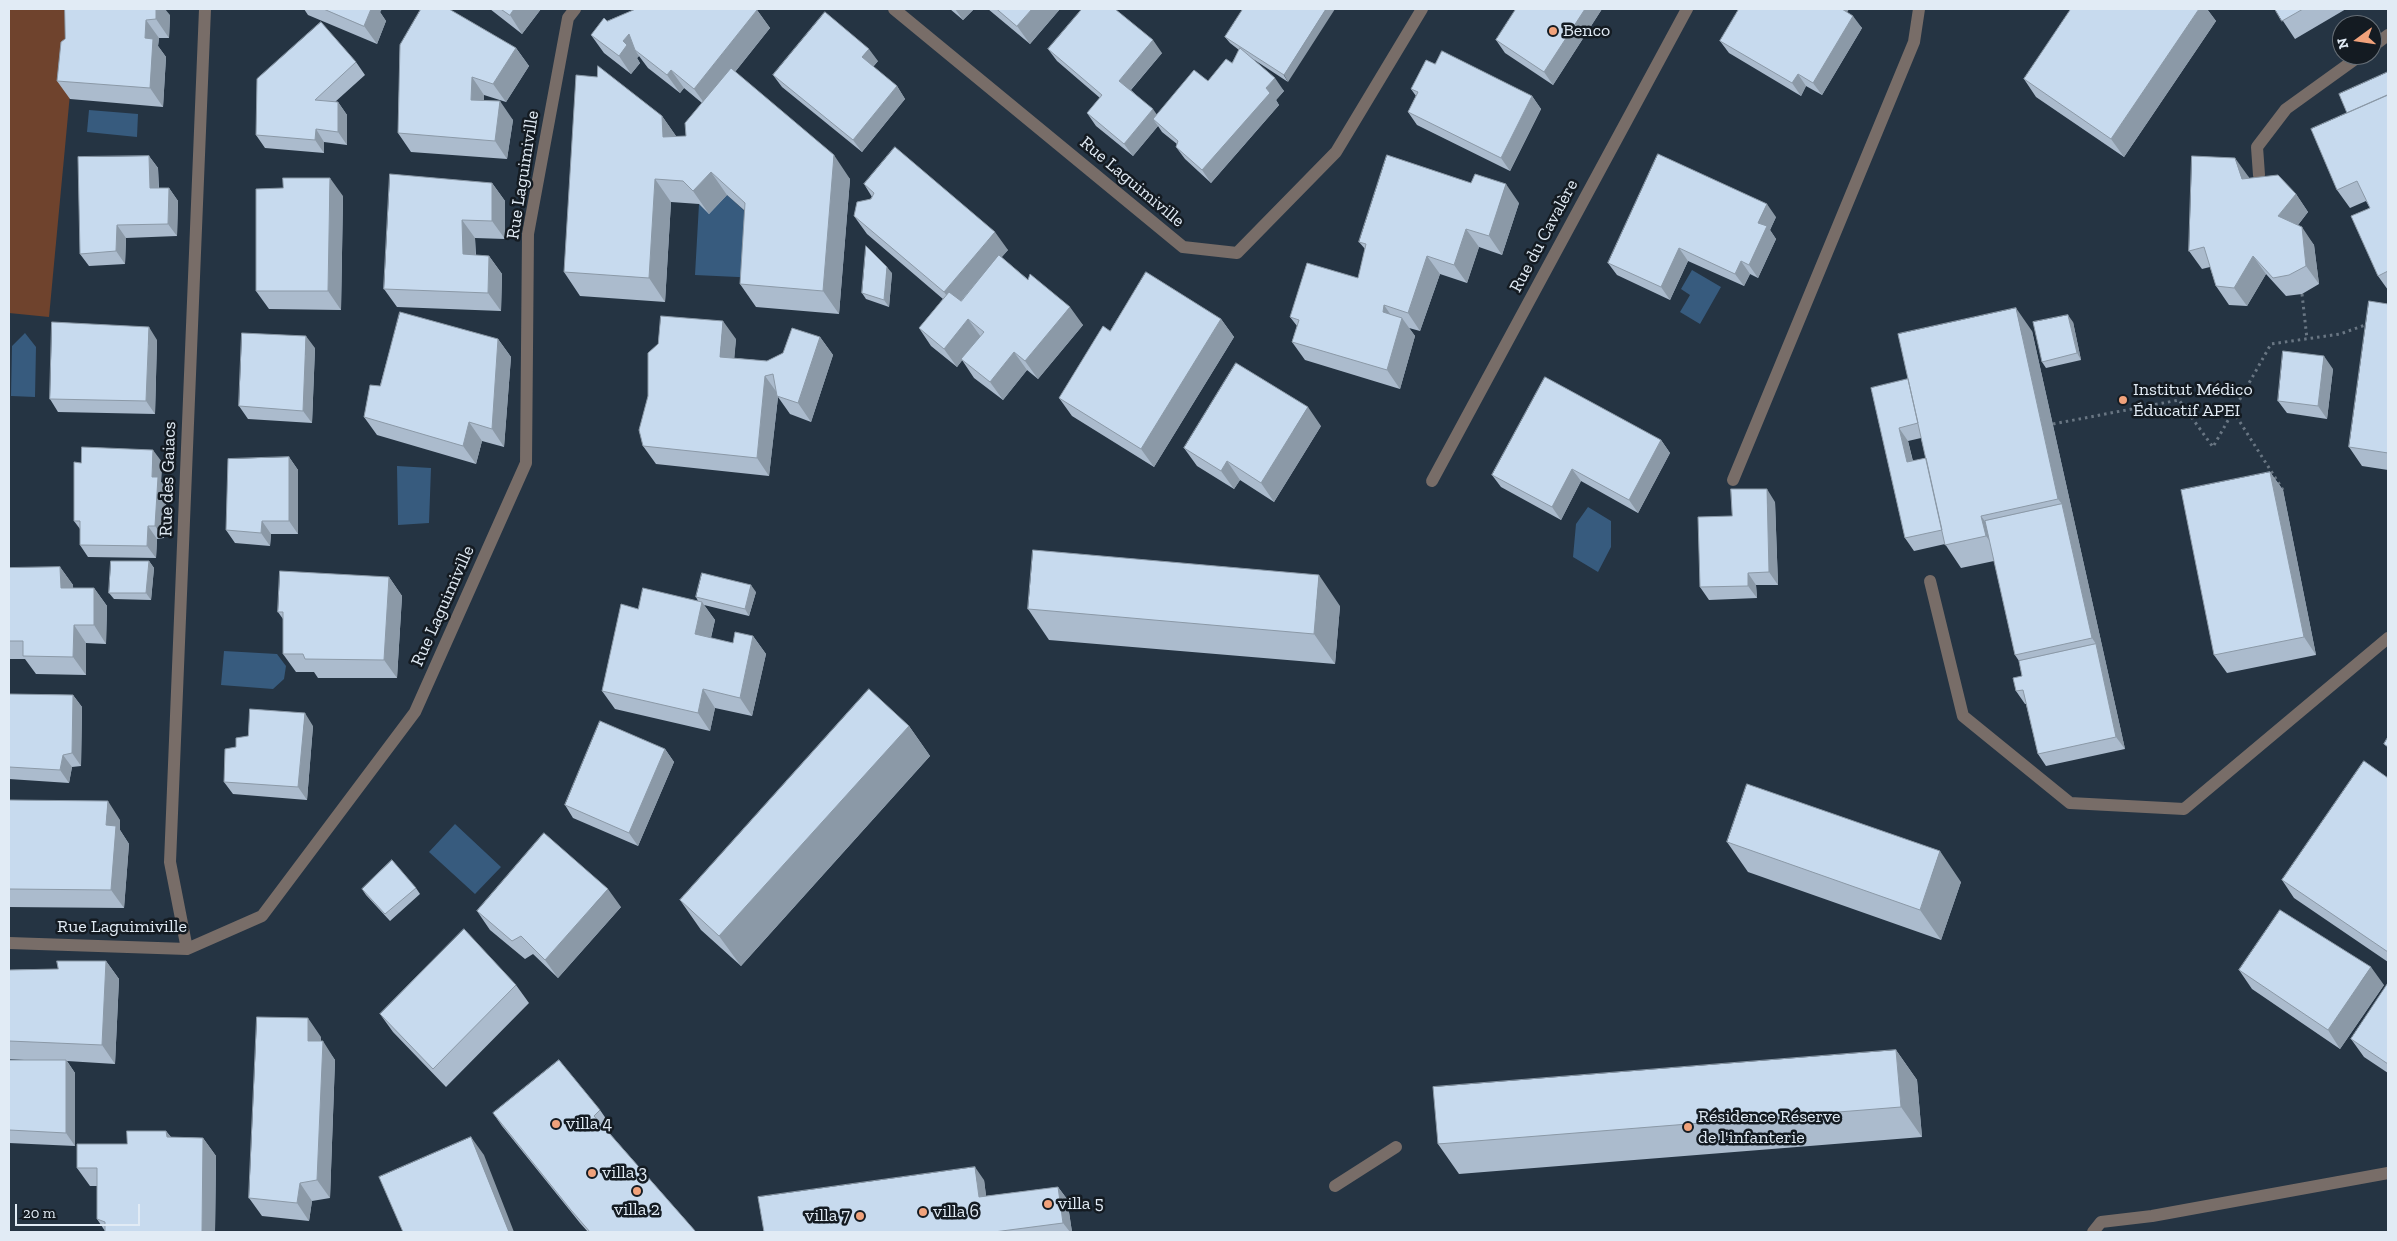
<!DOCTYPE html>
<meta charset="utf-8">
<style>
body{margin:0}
#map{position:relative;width:2397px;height:1241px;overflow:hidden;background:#253443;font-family:"Zilla Slab",serif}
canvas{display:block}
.frame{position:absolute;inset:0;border:10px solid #e1ebf5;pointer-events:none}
.north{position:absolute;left:2332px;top:15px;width:50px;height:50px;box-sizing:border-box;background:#141b22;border:1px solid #666e76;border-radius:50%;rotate:256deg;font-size:14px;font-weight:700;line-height:20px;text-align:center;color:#e1ebf5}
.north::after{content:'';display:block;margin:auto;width:18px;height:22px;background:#f1a27b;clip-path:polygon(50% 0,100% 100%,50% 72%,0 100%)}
.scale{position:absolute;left:15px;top:1204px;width:125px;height:22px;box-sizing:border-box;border:2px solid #e1ebf5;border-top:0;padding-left:6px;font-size:15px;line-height:18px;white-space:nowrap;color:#e1ebf5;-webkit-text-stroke:4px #141b22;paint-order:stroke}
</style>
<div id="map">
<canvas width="2397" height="1241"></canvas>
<div class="frame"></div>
<div class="north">N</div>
<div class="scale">20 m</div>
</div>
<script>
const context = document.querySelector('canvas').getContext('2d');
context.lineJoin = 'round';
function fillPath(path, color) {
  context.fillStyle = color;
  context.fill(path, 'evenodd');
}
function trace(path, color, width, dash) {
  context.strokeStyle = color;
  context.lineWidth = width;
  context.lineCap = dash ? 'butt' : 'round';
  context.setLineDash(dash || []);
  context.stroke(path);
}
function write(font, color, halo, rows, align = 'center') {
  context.font = font + ' "Zilla Slab",serif';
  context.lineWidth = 5;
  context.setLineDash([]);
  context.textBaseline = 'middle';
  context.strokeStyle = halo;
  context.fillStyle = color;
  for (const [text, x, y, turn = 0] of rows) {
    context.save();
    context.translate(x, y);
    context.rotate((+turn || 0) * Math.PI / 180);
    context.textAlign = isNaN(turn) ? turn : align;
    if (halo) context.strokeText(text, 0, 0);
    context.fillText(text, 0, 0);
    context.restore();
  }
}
const green = new Path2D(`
 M9 9H78L49 317 9 313Z`);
const water = new Path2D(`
 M89 110 138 114 137 137 87 132Z
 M727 195 761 226 759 278 695 275 699 204 709 213Z
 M1692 270 1721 287 1700 324 1680 312 1690 295 1681 289Z
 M25 333 36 347 35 397 11 396 12 346Z
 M397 466 431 468 429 523 398 525Z
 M1588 507 1611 521V547L1598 572 1573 557 1576 524Z
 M224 651 277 654 286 666 284 679 273 689 221 685Z
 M455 824 501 867 475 894 429 852Z`);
const path = new Path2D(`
 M2302 294 2307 339
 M2233 411 2283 490
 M2053 424 2179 400 2213 447 2271 344 2340 334 2368 324`);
const minor = new Path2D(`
 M894 9 1183 247 1237 253 1336 152 1422 9
 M2372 47 2388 35
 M2259 175 2257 147 2286 109 2361 55
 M1733 480 1914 42 1919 9
 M1432 481 1687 9
 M1930 581 1963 716 2070 803 2184 809 2388 638
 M9 943 187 949 262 916 415 712 526 463 528 234 568 18 575 9
 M187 949 170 862 205 9
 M1335 1186 1396 1147
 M2093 1232 2101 1222 2152 1216 2388 1173`);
const wall = new Path2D(`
 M65 9 170 15 169 38H159L158 46 166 57 163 107 70 99 57 81 65 39Z
 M304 9H382L380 12 386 21 377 44 308 15Z
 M490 9H541L522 34Z
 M950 9H974L963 20Z
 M988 9H1060L1030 44Z
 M1243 9 1288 82 1250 57 1284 91 1276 100 1279 105 1211 183 1185 159 1176 147 1177 144 1162 132 1158 126 1133 156 1096 126 1087 113 1100 98 1057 61 1048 49 1162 53 1131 90 1157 115 1208 81 1232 63 1239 50 1230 43 1225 37Z
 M1516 9H1602L1553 85 1505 53 1496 40Z
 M1739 9H1849L1847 12 1862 28 1822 95 1806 86 1801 96 1729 53 1720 41Z
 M2071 9H2207L2216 21 2124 157 2036 97 2024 79Z
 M2275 9H2346L2295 39Z
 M757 10 770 28 735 72 850 179 839 314 756 307 740 284 745 211 727 195 709 214 699 204 671 202 665 302 580 296 564 272 662 116 676 136H686L702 103 684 88 680 93 648 68 639 56 637 58 640 63 631 74 604 53 591 35 607 21Z
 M400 45 516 48 529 66 506 102 484 95V101L513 120 507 159 411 152 398 133Z
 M878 61 873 67 897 86 905 99 862 152 782 87 773 75Z
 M356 62 365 75 335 102H338L347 115V145L324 142V153L265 148 256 135Z
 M1435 64 1532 96 1541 109 1510 171 1417 125 1408 112 1416 96 1411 89Z
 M2388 72V290L2378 276 2370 208 2366 201 2350 208 2337 190 2347 113Z
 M149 156 158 168 159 188H169L178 201 177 236 126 238 125 264 89 266 80 254Z
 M2248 176 2249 178 2296 194 2308 212 2298 225 2314 245 2319 284 2302 294 2286 296 2266 274 2247 306 2229 305 2216 286 2210 267 2202 269 2189 251Z
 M492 183 505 201V239L475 238 476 255 489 256 502 274 501 311 397 307 384 289Z
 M864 184 1008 250 1001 257 1083 325 1038 379 1027 370 1003 400 974 378 962 360 957 367 931 346 919 328 943 299 867 234 854 216 872 197Z
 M343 196 341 310 269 309 256 291Z
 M1519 203 1502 255 1479 247 1467 283 1440 274 1420 331 1409 328 1415 336 1400 389 1305 360 1292 342 1297 326 1290 317 1358 278 1365 249 1359 242Z
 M1776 217 1770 230 1776 239 1758 278 1750 274 1744 286 1688 261 1670 300 1617 275 1608 263Z
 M892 273 889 307 866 299 862 293Z
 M2388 304V470L2362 466 2349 447Z
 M1221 319 1234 337 1154 467 1072 416 1059 398 1110 331Z
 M2073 322 2081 360 2046 368 2042 362Z
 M2032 331 2125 749 2046 766 2038 754 2026 704H2025L2016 691 2022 676 2019 661 2015 655 1994 561 1961 568 1945 544 1914 551 1905 538 1871 388 1908 379ZM1921 438 1926 458 1913 461 1908 441Z
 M820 337 833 355 811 422 790 414 778 397 769 476 656 464 643 446 736 339 734 358 767 361Z
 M498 339 511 357 504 447 482 441 476 464 377 435 364 417 380 386Z
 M157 340 155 414 58 412 50 399Z
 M315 348 312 423 248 419 239 406Z
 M2333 369 2327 419 2287 413 2278 401Z
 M1321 426 1274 502 1240 480 1234 489 1197 466 1184 448Z
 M1661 440 1670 453 1638 513 1581 481 1561 520 1501 487 1492 475Z
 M289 457 298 470V534H271L270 546 235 543 226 530Z
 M162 462 161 482 167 489 164 538 157 539 156 558 88 557 80 545V529L74 521Z
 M2270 472 2283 490 2316 655 2227 673 2214 655Z
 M1775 502 1778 585H1756L1757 598 1709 600 1700 587 1732 516Z
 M149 561 154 568 151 600 114 599 109 593Z
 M60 567 73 585V588H94L107 606 106 644 86 643V675L36 674 25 659H9V568Z
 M389 577 402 596 397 678H318L314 672H296L283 654V619L278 612Z
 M756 592 749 616 704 605 715 620 711 638 733 643 753 636 766 654 752 716 715 708 710 731 615 709 602 691 698 601 696 597Z
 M1340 606 1335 664 1049 640 1028 609Z
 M9 694 73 695 82 707 81 766 72 767 69 783 9 779Z
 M313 726 307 800 233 794 224 782 236 747Z
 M909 726 930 756 741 966 701 930 680 900Z
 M665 749 674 762 638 846 573 818 565 805Z
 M2388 778V962L2294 898 2282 880Z
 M9 800 120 820V830L129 844 124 908 9 907Z
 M1727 842 1961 882 1941 940 1748 872Z
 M416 888 420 894 390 921 366 895 362 889Z
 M621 907 558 978 533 954 525 959 490 930 477 911Z
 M106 961 119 979 115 1064 67 1061 75 1073V1146L9 1143V1060H24L9 1059V970L58 969Z
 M2239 970 2384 985 2340 1049 2252 989Z
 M2388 983V1073L2364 1057 2351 1039Z
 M516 985 529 1003 446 1087 393 1032 380 1014Z
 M321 1037V1041L335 1060 330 1198 312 1201 309 1221 262 1216 249 1198Z
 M1896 1050 1917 1080 1922 1137 1459 1174 1438 1144Z
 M600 1110 609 1123 604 1127 696 1232H588L580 1223 502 1126 493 1113Z
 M166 1131 171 1137 203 1138 216 1156 215 1232H105V1231L97 1219V1186H90L77 1168 127 1144Z
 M984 1180 986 1196 1058 1187 1067 1199 1072 1232H764Z`);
const shadedWall = new Path2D(`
 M156 9H165L170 15 169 38 156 19Z
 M371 9H382L380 12 386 21 377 44 364 26Z
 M514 9H541L522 34 510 15Z
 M955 9H974L963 20Z
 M1032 9H1060L1030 44 1017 26Z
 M1326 9H1335L1288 82 1284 75Z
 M1585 9H1602L1553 85 1544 72Z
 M1838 9H1849L1844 17Z
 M2199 9H2207L2216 21 2124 157 2111 139Z
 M757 10 770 28 707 107 694 89Z
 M1853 16 1862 28 1822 95 1813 83Z
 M146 20 159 38 158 46 166 57 163 107 150 88 145 38Z
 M629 34 635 50 639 56 637 58 640 63 631 74 619 56 623 41Z
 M1153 40 1162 53 1128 93 1119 81Z
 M516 48 529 66 506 102 493 84Z
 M869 49 878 61 870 70 862 57Z
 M671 70 684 88 680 93 667 75Z
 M1798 74 1806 86 1801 96 1792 83Z
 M472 77 484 95V119L471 100Z
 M1275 78 1284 91 1276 100 1279 105 1211 183 1202 170 1266 88Z
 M897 86 905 99 862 152 853 140Z
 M1532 96 1541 109 1510 171 1501 158Z
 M500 101 513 120 507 159 495 141Z
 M338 102 347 115V145L338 132Z
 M1153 109 1162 122 1153 119 1158 126 1133 156 1124 144Z
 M662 116 678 139 663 137Z
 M316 129 324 142V153L315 140Z
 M834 155 850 179 839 314 823 291Z
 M149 156 158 168 159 201 150 188Z
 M2235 158 2248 176 2255 197 2242 179Z
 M711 172 727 195 709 214 693 191Z
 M330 178 343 196 341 310 328 291Z
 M655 179 671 202 665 302 649 278Z
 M492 183 505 201V239L492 221Z
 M1506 184 1519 203 1502 255 1489 236Z
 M169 188 178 201 177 236 168 224Z
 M2296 194 2308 212 2291 234 2278 216Z
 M1767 204 1776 217 1770 230 1776 239 1758 278 1749 265 1758 223Z
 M462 220 475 238 476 272 463 254Z
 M117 225 126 238 125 264 116 251Z
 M2302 227 2314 245 2319 284 2306 266Z
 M1466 229 1479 247 1467 283 1454 265Z
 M995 232 1008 250 957 310 944 292Z
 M1679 248 1688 261 1670 300 1661 287Z
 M489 256 502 274 501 311 488 293Z
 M1427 256 1440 274 1420 331 1408 313Z
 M2253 256 2266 274 2247 306 2234 288Z
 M1741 261 1750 274 1744 286 1735 274Z
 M887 267 892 273 889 307 884 300Z
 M1384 305 1397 324 1383 312Z
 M1070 307 1083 325 1038 379 1025 361Z
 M2016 308 2032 331 2125 749 2116 737 2096 644 2092 638 2062 504 2058 499Z
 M2068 315 2073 322 2081 360 2077 353Z
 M1402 318 1415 336 1400 389 1387 370Z
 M968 319 981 337 957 367 944 349Z
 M1221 319 1234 337 1154 467 1141 449Z
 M723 321 736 339 733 375 720 357Z
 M149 327 157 340 155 414 146 401Z
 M306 336 315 348 312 423 303 411Z
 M820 337 833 355 811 422 798 403Z
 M498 339 511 357 504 447 492 429Z
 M1014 352 1027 370 1003 400 990 382Z
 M2324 356 2333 369 2327 419 2318 406Z
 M765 376 778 394 777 396 778 397 769 476 757 458Z
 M1308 407 1321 426 1274 502 1261 483Z
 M469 422 482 441 476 464 463 446Z
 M1899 428 1908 441 1916 475 1907 462Z
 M1661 440 1670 453 1638 513 1629 500Z
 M153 450 162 462 161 482 167 489 164 538 155 526 152 477Z
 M289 457 298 470V534L289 521Z
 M1227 461 1240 480 1234 489 1221 471Z
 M1572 469 1581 481 1561 520 1552 507Z
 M2270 472 2283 490 2316 655 2304 637Z
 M1767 489 1775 502 1778 585 1769 572Z
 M1981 516 1998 539 2003 559 1986 536Z
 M262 521 271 534 270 546 261 533Z
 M148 526 157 539 156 558 147 546Z
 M149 561 154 568 151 600 146 593Z
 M60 567 73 585 74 607 61 588Z
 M1748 573 1756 585 1757 598 1748 586Z
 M1319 575 1340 606 1335 664 1314 634Z
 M389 577 402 596 397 678 384 660Z
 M751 585 756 592 749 616 745 609Z
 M94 588 107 606 106 644 94 625Z
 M702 602 715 620 707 653 695 634Z
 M74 625 86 643V675L73 657Z
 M753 636 766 654 752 716 740 698Z
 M703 689 715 708 710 731 698 713Z
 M73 695 82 707 81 766 72 753Z
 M305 713 313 726 307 800 298 787Z
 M909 726 930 756 741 966 719 936Z
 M665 749 674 762 638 846 629 833Z
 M63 755 72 767 69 783 60 770Z
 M108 801 120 820V830L129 844 124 908 111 890 106 825Z
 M1940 851 1961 882 1941 940 1920 910Z
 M608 889 621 907 558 978 545 960Z
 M106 961 119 979 115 1064 102 1045Z
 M2371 967 2384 985 2340 1049 2328 1030Z
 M308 1018 321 1037 320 1059 308 1041Z
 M323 1041 335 1060 330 1198 317 1180Z
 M1896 1050 1917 1080 1922 1137 1901 1107Z
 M66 1060 75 1073V1146L66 1133Z
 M166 1131 179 1149 167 1137Z
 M471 1137 484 1155 514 1232H509Z
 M203 1138 216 1156 215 1232H202Z
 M975 1167 984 1180 988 1210 979 1197Z
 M300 1183 312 1201 309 1221 297 1203Z
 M1058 1187 1067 1199 1072 1232H1070L1063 1223Z`);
const building = new Path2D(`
 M65 9H156V19L146 20 145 38 153 39 150 88 57 81 61 42 65 39Z
 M324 9H371L364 26Z
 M421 9H449L516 48 493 84 472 77 471 100 500 101 495 141 398 133 400 45Z
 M501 9H514L510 15Z
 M636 9H755L757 10 694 89 671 70 667 75 635 50 629 34 623 41 627 45 619 56 591 35 604 18 607 21Z
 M997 9H1032L1017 26Z
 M1082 9H1115L1153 40 1119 81 1153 109 1124 144 1087 113 1102 95 1048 49Z
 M1243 9H1326L1284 75 1225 37Z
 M1516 9H1585L1544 72 1496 40Z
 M1739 9H1842L1853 16 1813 83 1798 74 1792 83 1720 41Z
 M2071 9H2199L2111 139 2024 79Z
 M2275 9H2303L2282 21Z
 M825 12 869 49 862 57 897 86 853 140 773 75Z
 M321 22 356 62 315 100 338 102V132L316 129 315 140 256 135 257 79Z
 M1240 48 1275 78 1266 88 1270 93 1202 170 1176 147 1178 141 1153 119 1194 70 1208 81 1226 59 1232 63Z
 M1442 51 1532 96 1501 158 1408 112 1418 92 1411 89 1426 60 1435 64Z
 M598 66 662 116 663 137 686 136 685 123 731 68 834 155 823 291 740 284 745 203 711 172 693 191 683 181 655 179 649 278 564 272 576 75 597 77Z
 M2388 72V95L2347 113 2339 94Z
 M2388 95V271L2378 276 2351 216 2370 208 2357 181 2337 190 2311 129Z
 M895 147 995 232 944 292 854 216 857 202 871 199 874 193 864 184Z
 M1658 154 1767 204 1758 223 1767 226 1749 265 1741 261 1735 274 1679 248 1661 287 1608 263Z
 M1387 155 1471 183 1475 174 1506 184 1489 236 1466 229 1454 265 1427 256 1408 313 1384 305 1383 312 1402 318 1387 370 1292 342 1299 320 1290 317 1307 263 1358 278 1366 244 1359 242Z
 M149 156 150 188H169L168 224 117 225 116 251 80 254 78 157Z
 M2192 156 2235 158 2242 179 2278 175 2296 194 2278 216 2302 227 2306 266 2289 275 2273 278 2253 256 2234 288 2216 286 2204 247 2189 251Z
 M390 174 492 183V221L462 220 463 254 489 256 488 293 384 289Z
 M283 178H330L328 291H256V189L283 188Z
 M866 246 887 267 884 300 862 293Z
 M999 255 1028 280 1030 274 1070 307 1025 361 1014 352 990 382 961 359 984 332 968 319 944 349 919 328 949 292 961 301Z
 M1146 272 1221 319 1141 449 1059 398 1103 326 1110 331Z
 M2369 301 2388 304V453L2349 447Z
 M2016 308 2058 499 1981 516 1986 536 1945 545 1898 334Z
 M400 312 498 339 492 429 469 422 463 446 364 417 370 385 380 386Z
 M2068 315 2077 353 2042 362 2033 322Z
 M661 316 723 321 720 357 767 361 783 353 792 328 820 337 798 403 777 396 773 374 765 376 757 458 643 446 639 430 648 396V353L658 344Z
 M52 322 149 327 146 401 50 399Z
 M242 333 306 336 303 411 239 406Z
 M2283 351 2324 356 2318 406 2278 401Z
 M1236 363 1308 407 1261 483 1227 461 1221 471 1184 448Z
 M1545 377 1661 440 1629 500 1572 469 1552 507 1492 475Z
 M1908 379 1918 423 1899 428 1907 462 1926 458 1942 530 1905 538 1871 388Z
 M82 447 153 450 152 477H158L155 526H148L147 546 80 545V521H74V462L81 463Z
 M289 457V521H262L261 533 226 530 228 459Z
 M2270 472 2304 637 2214 655 2181 490Z
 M1731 489H1767L1769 572 1748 573V586L1700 587 1698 517 1732 516Z
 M2062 504 2092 638 2015 655 1985 521Z
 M1033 550 1319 575 1314 634 1028 609Z
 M111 561H149L146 593H109Z
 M60 567 61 588H94V625H74L73 657 23 656V641H9V568Z
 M280 571 389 577 384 660 305 659 303 654H283V612H278Z
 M702 573 751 585 745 609 696 597Z
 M643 588 702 602 695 634 733 643 735 632 753 636 740 698 703 689 698 713 602 691 621 604 638 609Z
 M2096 644 2116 737 2038 754 2023 690 2016 691 2013 678 2022 676 2019 661Z
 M869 689 909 726 719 936 680 900Z
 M9 694 73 695 72 753 63 755 60 770 9 767Z
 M250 709 305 713 298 787 224 782 225 749 236 747V738L248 736Z
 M600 721 665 749 629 833 565 805Z
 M2388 737V747L2384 744Z
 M2364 761 2388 778V952L2282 880Z
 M1747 784 1940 851 1920 910 1727 842Z
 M9 800 108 801 106 825 116 826 111 890 9 889Z
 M544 833 608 889 545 960 521 936 512 941 477 911Z
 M392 860 416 888 385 914 362 889Z
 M2280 910 2371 967 2328 1030 2239 970Z
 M464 929 516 985 433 1069 380 1014Z
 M57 961H106L102 1045 9 1041V970L58 969Z
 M2388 983V1064L2351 1039Z
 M257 1017 308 1018V1041H323L317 1180 300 1183 297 1203 249 1198Z
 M1896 1050 1901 1107 1438 1144 1433 1087Z
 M9 1060H66V1133L9 1130Z
 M559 1060 600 1110 594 1116 696 1232H590L571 1210 493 1113Z
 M127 1131H166L167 1137 203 1138 202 1232H105V1222L97 1219V1168H77V1144H127Z
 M471 1137 509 1232H403L379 1177Z
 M975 1167 979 1197 1058 1187 1063 1223 994 1232H764L758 1197Z`);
const markers = [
 [1553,31,5,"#f1a27b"],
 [2123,400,5,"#f1a27b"],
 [556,1124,5,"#f1a27b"],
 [1688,1127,5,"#f1a27b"],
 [592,1173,5,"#f1a27b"],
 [637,1191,5,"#f1a27b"],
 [1048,1204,5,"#f1a27b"],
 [923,1212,5,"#f1a27b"],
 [860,1216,5,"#f1a27b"]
];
const poiNames = [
 ["Benco",1563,31],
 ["Institut Médico",2133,390],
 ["Éducatif APEI",2133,411],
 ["Résidence Réserve",1698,1117],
 ["de l'infanterie",1698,1138],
 ["villa 4",566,1124],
 ["villa 3",602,1173],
 ["villa 5",1058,1204],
 ["villa 2",637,1210,"center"],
 ["villa 6",933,1212],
 ["villa 7",850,1216,"right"]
];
const streetNames = [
 ["Rue Laguimiville",523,175,-81],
 ["Rue Laguimiville",1132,182,40],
 ["Rue du Cavalère",1544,236,-62],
 ["Rue des Gaiacs",168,479,-88],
 ["Rue Laguimiville",443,606,-66],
 ["Rue Laguimiville",122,927]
];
fillPath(green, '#6f432d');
fillPath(water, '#375b7e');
trace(path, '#697683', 3, [2.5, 4]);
trace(minor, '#786d68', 12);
fillPath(wall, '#abbbcd');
fillPath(shadedWall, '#8b99a7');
fillPath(building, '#c7daee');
trace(building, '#8b99a7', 1);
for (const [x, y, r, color] of markers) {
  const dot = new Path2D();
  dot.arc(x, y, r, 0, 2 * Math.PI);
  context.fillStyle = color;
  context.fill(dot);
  trace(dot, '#141b22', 2);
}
write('18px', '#e1ebf5', '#141b22', poiNames, 'left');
write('18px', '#e1ebf5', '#141b22', streetNames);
</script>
